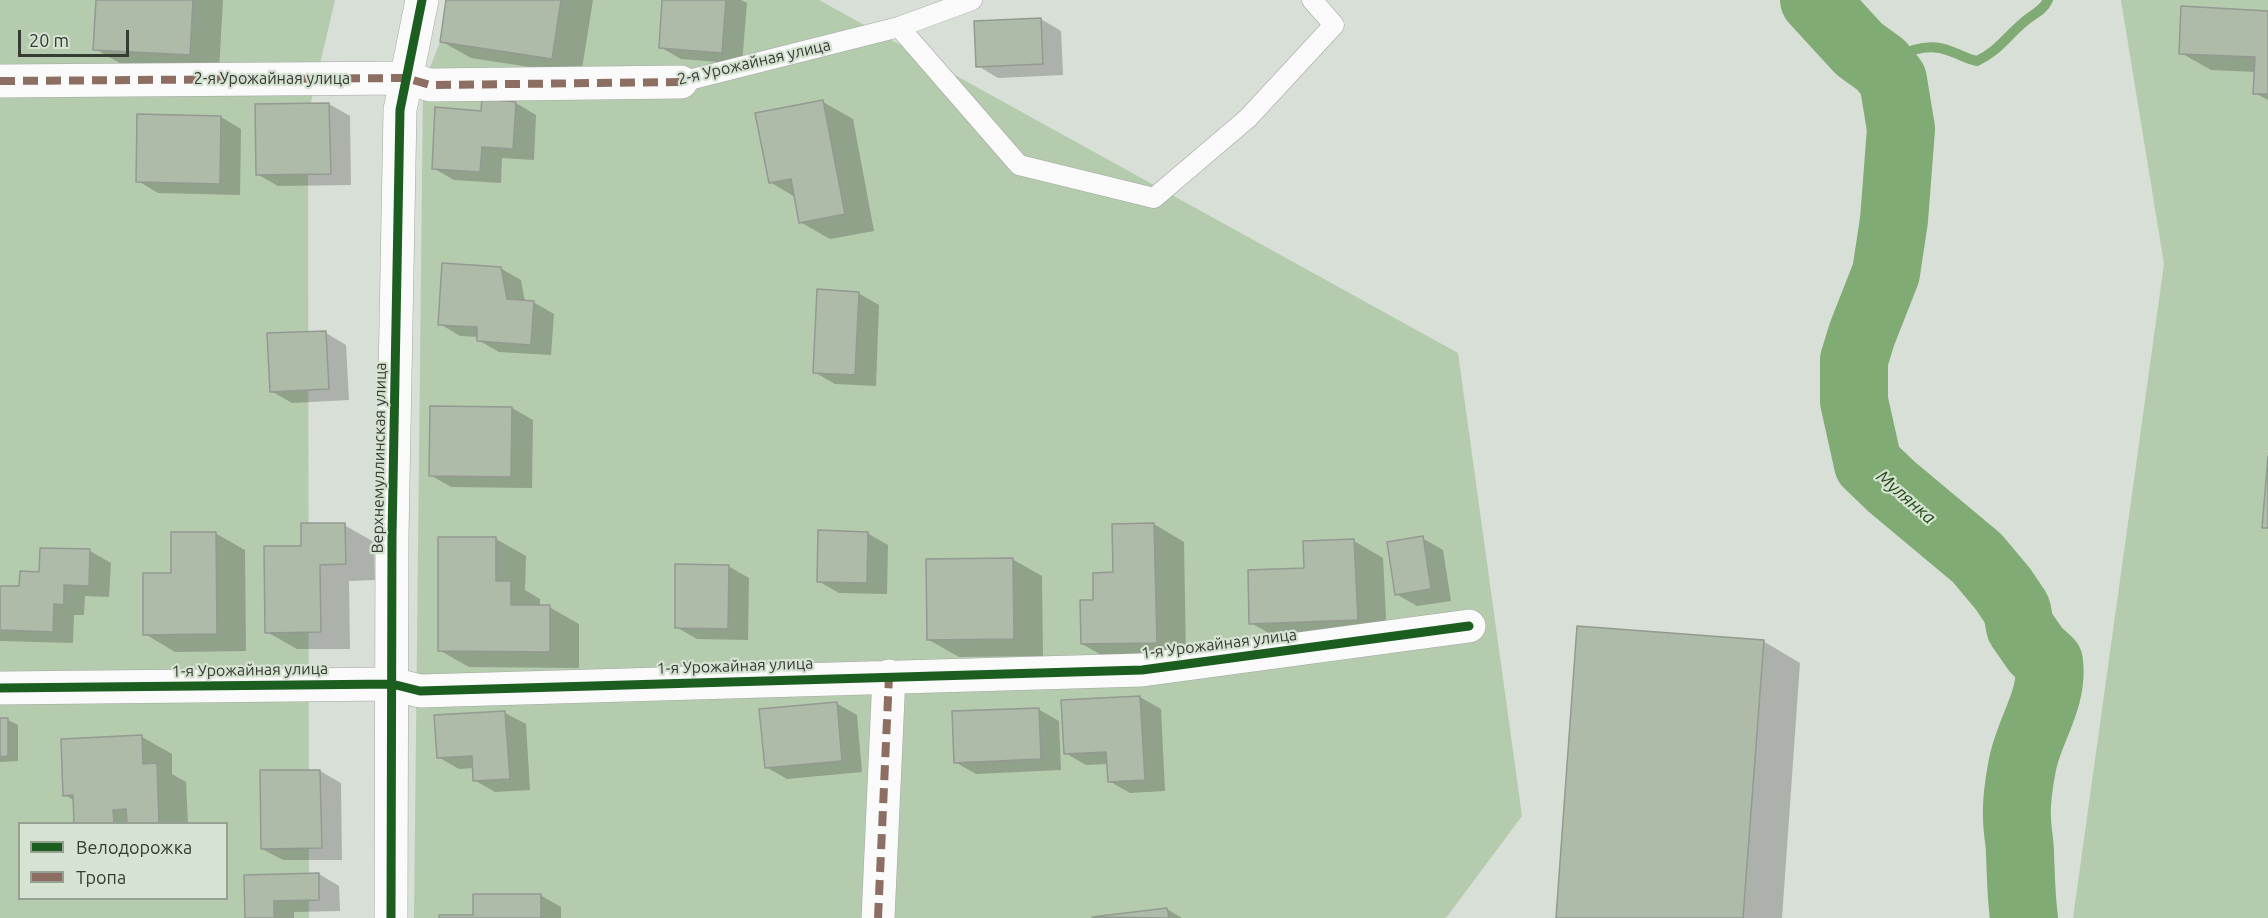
<!DOCTYPE html>
<meta charset="utf-8">
<style>
body{margin:0}
#map{position:relative;width:2268px;height:918px;overflow:hidden;background:#d8dfd6;font-family:Ubuntu,sans-serif}
canvas{display:block}
.legend{position:absolute;left:18px;top:822px;width:210px;height:78px;box-sizing:border-box;background:#d6e3d2;border:2px solid #96a093;margin:0;padding:8px 10px;list-style:none;font-size:18px;color:#363b34}
.legend li{display:flex;align-items:center;gap:12px;height:30px}
.legend b{width:30px;border:2px solid #96a093}
.scale{position:absolute;left:18px;top:30px;width:111px;height:27px;box-sizing:border-box;border:3px solid #363b34;border-top:0;padding-left:8px;font-size:18px;line-height:21px;white-space:nowrap;color:#363b34;-webkit-text-stroke:4px #d6e3d2;paint-order:stroke}
</style>
<div id="map">
<canvas width="2268" height="918"></canvas>
<ul class="legend">
<li><b style="height:8px;background:#1b5e20"></b>Велодорожка</li>
<li><b style="height:8px;background:#8d6e63"></b>Тропа</li>
</ul>
<div class="scale">20 m</div>
</div>
<script>
const context = document.querySelector('canvas').getContext('2d');
context.lineJoin = 'round';
function fillPath(path, color) {
  context.fillStyle = color;
  context.fill(path, 'evenodd');
}
function trace(path, color, width, dash) {
  context.strokeStyle = color;
  context.lineWidth = width;
  context.lineCap = dash ? 'butt' : 'round';
  context.setLineDash(dash || []);
  context.stroke(path);
}
function write(font, color, halo, rows, align = 'center') {
  context.font = font + ' Ubuntu,sans-serif';
  context.lineWidth = 4.5;
  context.setLineDash([]);
  context.textBaseline = 'middle';
  context.strokeStyle = halo;
  context.fillStyle = color;
  for (const [text, x, y, turn = 0] of rows) {
    context.save();
    context.translate(x, y);
    context.rotate((+turn || 0) * Math.PI / 180);
    context.textAlign = isNaN(turn) ? turn : align;
    if (halo) context.strokeText(text, 0, 0);
    context.fillText(text, 0, 0);
    context.restore();
  }
}
const green = new Path2D(`
 M0 0H335L308 115 309 918H0ZM20 824H226V898H20Z
 M446 0H819L1458 353 1522 816 1446 918H414L423 85 440 42Z
 M2121 0H2268V918H2073L2164 264Z`);
const shadow = new Path2D(`
 M98 0H223L219 71 125 66 95 49Z
 M448 0H593L581 75 471 58 441 41Z
 M664 0H741L747 3 742 64 681 59 660 47Z
 M2268 12V100L2255 93 2256 72 2211 70 2181 53Z
 M1041 19 1061 31 1063 75 998 78 978 66Z
 M823 102 853 119 874 231 830 239 800 222 795 197 770 182Z
 M516 103 536 115 534 160 502 158 501 183 454 180 433 168 482 112Z
 M329 104 350 116 351 185 278 186 257 174Z
 M221 117 241 129 240 195 158 193 138 181Z
 M500 268 521 280 525 302H533L554 314 551 355 499 352 478 340V337L460 336 440 324Z
 M858 293 879 305 876 386 835 384 814 372Z
 M326 333 346 345 349 400 292 403 271 391Z
 M431 407 512 408 533 420 532 488 451 487 430 475Z
 M1154 524 1184 542 1186 659 1112 661 1082 644 1095 602Z
 M344 525 374 542 375 580 349 581 350 649H297L267 632 302 548Z
 M215 533 245 550 246 651 175 652 145 634 173 574Z
 M867 533 888 545 887 594 839 593 818 581Z
 M440 538 496 539 526 556 525 590 540 599V607H549L579 624V668L469 667 439 650Z
 M1422 538 1443 550 1451 601 1417 606 1396 594Z
 M1354 541 1383 558 1387 636 1281 640 1251 623 1306 569Z
 M90 551 111 563 109 597 85 596 84 615H74L73 643 0 641V587L21 588 41 574Z
 M1012 559 1042 576 1043 656 959 657 929 640Z
 M728 566 749 578 748 640 697 639 676 627Z
 M1763 641 1800 663 1782 918H1557Z
 M1140 697 1161 709 1165 791 1130 793 1109 781 1108 764 1086 765 1065 753 1063 701Z
 M836 703 857 715 862 772 787 779 766 767Z
 M1038 709 1059 721 1061 770 976 774 955 762Z
 M505 713 526 724 530 790 495 792 474 780V768L459 769 438 757Z
 M0 720H8L18 725V761L0 762Z
 M142 737 172 754V774L186 782 188 824H76L75 801 65 795Z
 M320 771 341 783 342 860H283L262 849 261 772Z
 M319 874 339 886 340 911 294 912V918H247L245 877Z
 M540 895 561 907V918H440L474 916Z
 M1167 909 1182 918H1099Z`);
const stream = new Path2D(`
 M1881 65C1903 53 1925 41 1950 51 1959 54 1967 59 1977 61 1997 52 2007 36 2024 22 2033 14 2043 11 2048 0`);
const river = new Path2D(`
 M1814 0 1859 49 1881 65 1893 80 1901 129 1894 220 1886 273 1862 334 1854 360V401L1868 464 1892 487 1977 558 2003 589 2017 610 2020 627 2036 650 2049 662C2054 700 2028 731 2022 767 2019 783 2016 802 2017 818 2017 830 2020 842 2020 854 2021 876 2021 896 2024 918`);
const building = new Path2D(`
 M96 0H193L190 55 93 50Z
 M446 0H561L552 59 440 42Z
 M662 0H726L722 53 659 48Z
 M2181 6 2268 11V94H2253L2255 57 2179 54Z
 M1041 18 1043 64 976 67 974 21Z
 M482 99 516 102 513 149 482 147 480 172 432 169 435 107 481 111Z
 M823 100 845 214 799 223 791 179 769 183 755 113Z
 M329 103 331 174 256 175 255 104Z
 M137 114 221 116 220 184 136 182Z
 M442 263 501 267 507 299 534 301 531 345 477 341V327L438 325Z
 M817 289 859 292 855 375 813 373Z
 M326 331 329 389 270 392 267 333Z
 M430 406 512 407 511 477 429 476Z
 M2268 456V528H2262Z
 M301 523H345L346 564 320 565 321 632 265 633 264 546H301Z
 M1154 523 1157 643 1081 644 1080 600H1093V573L1113 572 1112 524Z
 M818 530 868 532 867 583 817 582Z
 M171 532H216L217 634 143 635V573H171Z
 M1423 536 1431 589 1395 595 1387 542Z
 M438 537H496V581H511V605H550V652L438 651Z
 M1354 539 1358 620 1249 624 1248 570 1304 568 1303 541Z
 M40 548 90 549 89 586 64 585V605L54 604 53 632 0 630V586H19L20 571 39 572Z
 M1013 558 1014 639 927 640 926 559Z
 M675 564 729 565 728 629 675 628Z
 M1577 626 1764 640 1743 918H1556Z
 M1140 696 1145 780 1108 782 1106 752 1064 754 1061 700Z
 M837 702 842 761 765 768 759 709Z
 M1039 708 1041 759 954 763 952 711Z
 M505 711 510 779 473 781 472 756 437 758 434 715Z
 M0 718H8V756L0 757Z
 M142 735 143 764 157 763 159 824H127L126 809 113 810 114 824H74L73 795 63 796 61 739Z
 M260 770H320L322 848 261 849Z
 M319 873V900L274 901V918H245L244 875Z
 M473 894H541V918H439V915H473Z
 M1167 908 1169 918 1092 917Z`);
const lane = new Path2D(`
 M899 27 972 0
 M681 82 899 27 1019 165 1154 198 1248 118 1334 25 1312 0`);
const street = new Path2D(`
 M0 81 406 78 430 85 681 82
 M0 688 392 684 420 691 1142 670 1469 626
 M878 918 889 676`);
const secondary = new Path2D(`
 M391 918 392 536 400 110 422 0`);
const quiet = new Path2D(`
 M0 81 406 78 430 85 681 82
 M878 918 889 676`);
const cycleway = new Path2D(`
 M0 688 392 684 420 691 1142 670 1469 626
 M391 918 392 536 400 110 422 0`);
const streetNames = [
 ["2-я Урожайная улица",754,62,-13],
 ["2-я Урожайная улица",272,79],
 ["Верхнемуллинская улица",379,458,-89],
 ["1-я Урожайная улица",1219,644,-7],
 ["1-я Урожайная улица",735,666,-2],
 ["1-я Урожайная улица",250,670,-1]
];
const waterNames = [
 ["Мулянка",1906,497,41]
];
fillPath(green, '#b4cbad');
fillPath(shadow, '#0003');
trace(stream, '#81ab74', 10);
trace(river, '#81ab74', 68);
fillPath(building, '#adbba8');
trace(building, '#949992', 1.5);
trace(lane, '#a2a7a0', 21);
trace(street, '#a2a7a0', 34);
trace(secondary, '#a2a7a0', 34);
trace(lane, '#f9faf9', 20);
trace(street, '#f9faf9', 33);
trace(secondary, '#f9faf9', 33);
trace(quiet, '#8d6e63', 8, [15, 8]);
trace(cycleway, '#1b5e20', 9);
write('16px', '#363b34', '#d6e3d2', streetNames);
write('italic 18px', '#234916', '#d6e3d2', waterNames);
</script>
